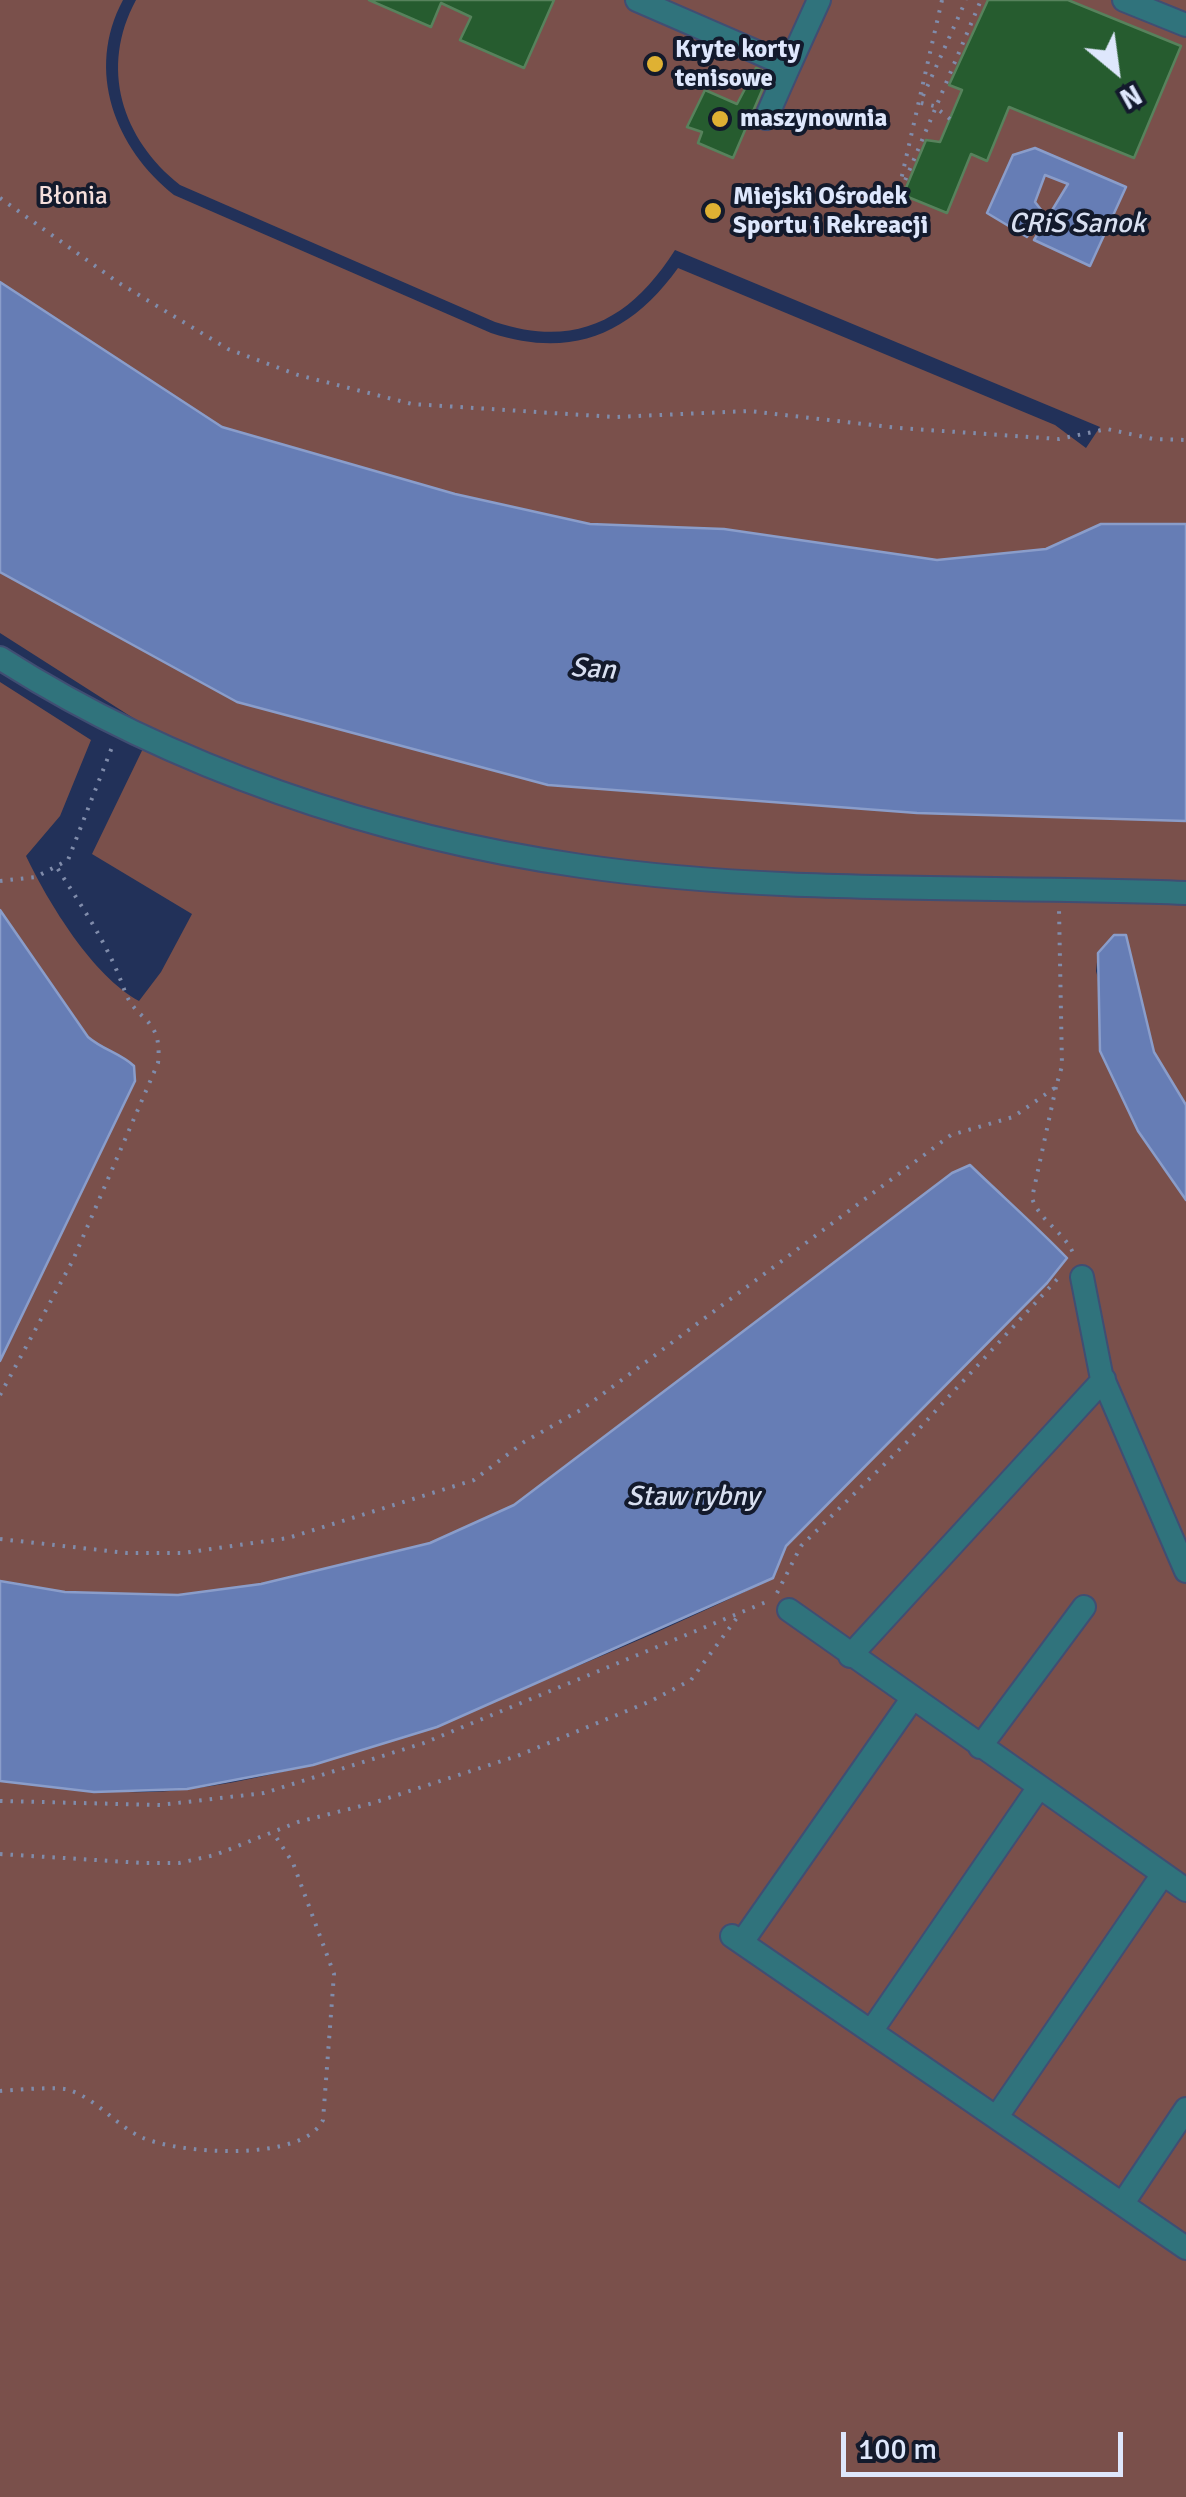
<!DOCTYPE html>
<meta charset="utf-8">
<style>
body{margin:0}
#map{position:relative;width:1186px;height:2497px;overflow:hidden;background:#223159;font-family:Signika,sans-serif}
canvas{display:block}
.north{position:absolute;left:1066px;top:20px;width:100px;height:100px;-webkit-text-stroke:8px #131a2c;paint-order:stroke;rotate:151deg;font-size:28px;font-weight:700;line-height:40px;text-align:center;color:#dee7fc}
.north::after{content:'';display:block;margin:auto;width:35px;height:45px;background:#dee7fc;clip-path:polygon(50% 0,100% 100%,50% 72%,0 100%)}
.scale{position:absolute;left:841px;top:2432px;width:282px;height:45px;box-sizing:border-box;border:5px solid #dee7fc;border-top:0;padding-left:12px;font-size:30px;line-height:35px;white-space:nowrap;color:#dee7fc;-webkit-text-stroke:8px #131a2c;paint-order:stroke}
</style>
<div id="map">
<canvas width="1186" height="2497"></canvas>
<div class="north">N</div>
<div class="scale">100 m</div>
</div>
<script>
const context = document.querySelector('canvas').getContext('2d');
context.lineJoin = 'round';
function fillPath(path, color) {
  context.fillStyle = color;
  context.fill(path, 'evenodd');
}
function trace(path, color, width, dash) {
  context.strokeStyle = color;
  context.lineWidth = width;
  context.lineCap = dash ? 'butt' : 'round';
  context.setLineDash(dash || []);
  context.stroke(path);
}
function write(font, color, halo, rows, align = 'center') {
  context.font = font + ' Signika,sans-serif';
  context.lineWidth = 8;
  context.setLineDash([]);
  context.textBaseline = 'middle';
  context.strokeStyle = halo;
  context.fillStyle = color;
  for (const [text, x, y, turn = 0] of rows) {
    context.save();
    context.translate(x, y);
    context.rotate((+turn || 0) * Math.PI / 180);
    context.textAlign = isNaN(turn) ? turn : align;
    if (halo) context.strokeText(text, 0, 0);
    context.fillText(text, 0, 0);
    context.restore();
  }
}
const green = new Path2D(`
 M0 0H123C85 71 115 148 174 195L491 333C571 359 630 335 678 268L1055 425 1086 448 1100 427 675 250C631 319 577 349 495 322L180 185C122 139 99 68 136 0H1186V524H1101L1046 549 937 560 724 529 590 524 455 494 222 427 0 282Z
 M0 572 237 702 548 785 917 813 1186 821V1105L1154 1052 1126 935H1114L1098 953 1096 971 1138 1131 1186 1200V2497H0V1781C63 1788 126 1797 189 1789 309 1774 420 1732 530 1686 612 1652 694 1617 773 1578L786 1546 1019 1311 992 1192 969 1165 952 1173 514 1505 430 1543 261 1584 178 1595 65 1592 0 1581V1361L135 1081 134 1066C120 1053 103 1050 88 1037L0 910V682L91 740 60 816 26 856C49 904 93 976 139 1001L161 972 192 914 92 854 152 730 0 633Z`);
const water = new Path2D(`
 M1035 148 1126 187 1090 266 1034 240 1068 184 1045 175 1035 202 1042 211 1027 237 987 213 1013 155Z
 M0 282 222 427 455 494 590 524 724 529 937 560 1046 549 1101 524H1186V821L917 813 548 785 237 702 0 572Z
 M0 910 88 1037C103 1050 120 1053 134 1066L135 1081 0 1361Z
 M1114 935H1126L1154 1052 1186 1105V1200L1138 1131 1100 1051 1098 953Z
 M970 1165C1002 1196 1034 1224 1067 1258L1047 1283 786 1546 773 1578 437 1727 313 1765 187 1789 94 1792 0 1781V1581L65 1592 178 1595 261 1584 430 1543 514 1505 952 1173Z`);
const building = new Path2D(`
 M369 0H554L524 68 460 40 471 17 441 3 431 27Z
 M988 0H1068L1181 46 1134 158 1009 107 987 161 971 154 947 213 903 195 926 140 940 142 962 90 949 85Z
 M756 68 769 74 733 158 698 143 702 132 687 127 705 90 737 104Z`);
const path = new Path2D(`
 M942 0 896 202 981 0
 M923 96 966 0
 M921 103 934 106 950 119
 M874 197 896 202
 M0 198 119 283 228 349 298 375 412 404 615 417 749 411 899 428 1059 439 1107 429 1153 439 1186 440
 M0 881 36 877 68 860 114 742
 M1056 1087 1032 1198C1040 1223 1069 1234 1075 1259
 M0 1395 73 1260 158 1063C163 1015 135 1023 124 989 108 944 82 907 56 866
 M0 1539 127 1553H183L288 1538 474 1480 524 1442 584 1408 951 1135 1013 1117 1056 1087 1062 1066 1059 909
 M777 1593 801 1546 906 1443 1062 1274
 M0 1801 160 1805 264 1793 424 1743 771 1600
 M0 1854 143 1863H179L215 1855 298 1822 373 1803 517 1756 651 1701 691 1680 739 1615
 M0 2091C13 2090 59 2086 69 2090 95 2098 116 2125 141 2137 177 2154 303 2163 323 2120L334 1974 293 1863 274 1834`);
const minor = new Path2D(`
 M637 0 789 66 819 0
 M1124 0 1186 25
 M766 118 789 66
 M0 658C172 768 379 837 581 866 781 895 985 885 1186 893
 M1082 1277 1101 1374 1186 1571
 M789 1610 1186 1890
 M850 1656 1104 1379
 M980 1747 1084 1607
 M732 1936 1186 2248
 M742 1942 912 1699
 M872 2030 1039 1787
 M998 2115 1163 1874
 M1123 2203 1186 2109`);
const markers = [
 [655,64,10,"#dfb133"],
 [720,119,10,"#dfb133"],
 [713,211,10,"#dfb133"]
];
const poiNames = [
 ["Kryte korty",675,50],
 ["tenisowe",675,79],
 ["maszynownia",740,119],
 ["Miejski Ośrodek",733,197],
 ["Sportu i Rekreacji",733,226]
];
const parkNames = [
 ["Błonia",73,197]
];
const waterNames = [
 ["CRiS Sanok",1077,225],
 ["San",593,670,4],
 ["Staw rybny",693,1498]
];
fillPath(green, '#7a504b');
fillPath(water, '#667db5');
trace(water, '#8a9dca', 2.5);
fillPath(building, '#265c2f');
trace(building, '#57825c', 2.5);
trace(minor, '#404e73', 26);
trace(path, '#808cab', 4, [2.5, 8]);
trace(minor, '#30737c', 22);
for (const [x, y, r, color] of markers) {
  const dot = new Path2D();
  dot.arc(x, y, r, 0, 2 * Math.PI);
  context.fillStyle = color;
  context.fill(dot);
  trace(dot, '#131a2c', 4);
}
write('bold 25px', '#dee7fc', '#131a2c', poiNames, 'left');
write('25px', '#f5dfdc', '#131a2c', parkNames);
write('italic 28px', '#d8dff0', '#131a2c', waterNames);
</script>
